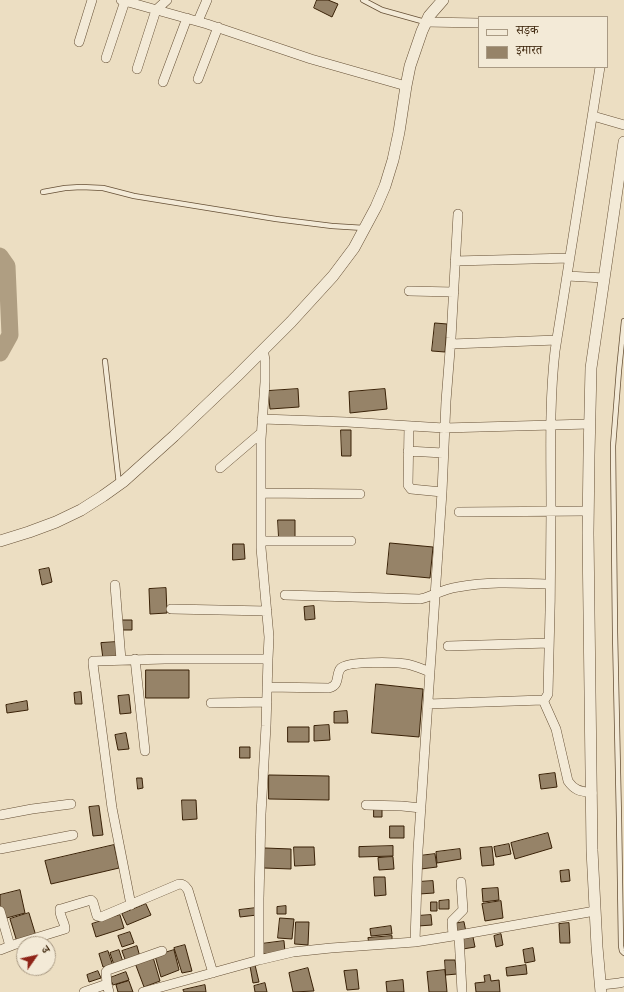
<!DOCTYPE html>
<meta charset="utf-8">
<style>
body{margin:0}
#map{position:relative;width:624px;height:992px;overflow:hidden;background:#ecdec2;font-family:Alegreya,"Noto Serif Devanagari",serif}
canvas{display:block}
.legend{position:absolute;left:478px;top:16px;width:130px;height:52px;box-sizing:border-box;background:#f3ead7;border:1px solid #a99a84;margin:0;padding:5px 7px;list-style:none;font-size:12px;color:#392107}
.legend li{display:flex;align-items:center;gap:8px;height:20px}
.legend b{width:20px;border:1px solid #a99a84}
.north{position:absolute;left:16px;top:936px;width:40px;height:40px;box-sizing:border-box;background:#f3ead7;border:1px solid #a99a84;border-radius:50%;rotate:56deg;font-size:11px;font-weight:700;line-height:16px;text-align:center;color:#392107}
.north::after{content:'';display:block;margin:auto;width:14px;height:18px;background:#8f2418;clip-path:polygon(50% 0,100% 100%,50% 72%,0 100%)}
</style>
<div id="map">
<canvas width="624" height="992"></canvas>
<ul class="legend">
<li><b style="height:5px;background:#f3ead7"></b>सड़क</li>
<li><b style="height:11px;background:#968368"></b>इमारत</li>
</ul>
<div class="north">उ</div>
</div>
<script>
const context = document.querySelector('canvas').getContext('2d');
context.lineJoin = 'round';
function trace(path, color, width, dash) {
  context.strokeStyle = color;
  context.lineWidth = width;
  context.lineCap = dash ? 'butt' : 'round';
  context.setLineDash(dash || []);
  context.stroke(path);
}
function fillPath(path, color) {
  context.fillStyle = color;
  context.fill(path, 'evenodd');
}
const river = new Path2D(`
 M0 256 7 266 10 335 0 353`);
const building = new Path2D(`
 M317 0H328L338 4 332 17 314 8Z
 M435 323 447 324 445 352 432 351Z
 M298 389 299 407 270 409 268 391Z
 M385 389 387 409 350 413 349 392Z
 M341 430H351V456H342Z
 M278 520H295V537L279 538Z
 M390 543 433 547 430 578 387 574Z
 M233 544H244L245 559 233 560Z
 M49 568 52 582 42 585 39 570Z
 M166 588 167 613 150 614 149 589Z
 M314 606 315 619 305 620 304 607Z
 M121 620H132V630H121Z
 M117 642 118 658 103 659 101 643Z
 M146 670H189V698H146Z
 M376 684 423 689 419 737 372 733Z
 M81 692 82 704H75L74 693Z
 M129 695 131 713 120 714 118 696Z
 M27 701 28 710 7 713 6 705Z
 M347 711 348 723H334V712Z
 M329 725 330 740 314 741V726Z
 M288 727H309V742H288Z
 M126 733 129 749 118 750 115 735Z
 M240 747H250V758H240Z
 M555 773 557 787 541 789 539 775Z
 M269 775 329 776V800L269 799Z
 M137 778H142L143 788 138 789Z
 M182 800H196L197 819 183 820Z
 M99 806 103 835 93 836 89 807Z
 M374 808H382V817H374Z
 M390 826H404V838H390Z
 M548 833 552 848 515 859 511 843Z
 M509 844 511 854 496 857 494 847Z
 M114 845 119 868 51 884 45 861Z
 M393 846V856L359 857V847Z
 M294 847H314L315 865 295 866Z
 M492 847 494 865 482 866 480 848Z
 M265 848 291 849V869L264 868Z
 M460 849 461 859 437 863 436 852Z
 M435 854 437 867 421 869 419 856Z
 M393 857 394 869 379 870 378 858Z
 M569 870 570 881 561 882 560 871Z
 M374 877H385L386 895 375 896Z
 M433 881 434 893 419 894 418 882Z
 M498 888 499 900 483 902 482 889Z
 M20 890 25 913 3 919 0 906V895Z
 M449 900V909H439V901Z
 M501 901 503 918 485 921 482 904Z
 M431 902H437V911H431Z
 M146 904 151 915 127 925 122 914Z
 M286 906V914H277V907Z
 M256 908 257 915 240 917 239 910Z
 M29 913 36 936 17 942 10 919Z
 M120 915 124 928 96 937 92 924Z
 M431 915 432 925 418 926 417 916Z
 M280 918 294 919 292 939 278 938Z
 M296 922H309L308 945 295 944Z
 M464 922 466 932 455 934 453 924Z
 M569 923 570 943H560L559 924Z
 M391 926 392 934 371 936 370 929Z
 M130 932 134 943 122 947 118 936Z
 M501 934 503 945 496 947 494 936Z
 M392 936V942L369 944 368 938Z
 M473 937 475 947 463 949 461 940Z
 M284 941 285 952 262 954 261 944Z
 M185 945 192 971 182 973 174 948Z
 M137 946 140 957 126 962 122 951Z
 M533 948 535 961 525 963 523 950Z
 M119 950 123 962 114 965 110 953Z
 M174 950 179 970 161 977 155 956Z
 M108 951 113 966 103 967 99 954Z
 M153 957 160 981 144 987 135 963Z
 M445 960H455L457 974 446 975Z
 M255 965 259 982 253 983 250 966Z
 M526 965 527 974 507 976 506 968Z
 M308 968 314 991 293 992 289 973Z
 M357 970 359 989 347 990 344 971Z
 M445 970 447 992H429L427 972Z
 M98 971 101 978 89 982 87 975Z
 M126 972 129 980 113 985 110 978Z
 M490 975 491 981 499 980 500 992H476L475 983 485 982 484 976Z
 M403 980 404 992H387L386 982Z
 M129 981 133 992H118L116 985Z
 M265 983 267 992H255L254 986Z
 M205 985 206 992H184L183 990Z`);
const service = new Path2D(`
 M363 0 382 10 425 22
 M43 192 65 188 81 187 103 188 134 196 276 219 332 226 364 228
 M624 321 619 370 613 446 615 632 619 819 621 946 622 951 624 953
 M105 361 119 484`);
const minor = new Path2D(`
 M121 0 207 24 311 59 406 86
 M198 21 207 0
 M426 22 479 23
 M79 42 92 0
 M106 58 125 1
 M137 69 156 10 167 0
 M198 79 218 27
 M163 82 187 18
 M593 116 624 125
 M455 261 570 258
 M567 276 604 278
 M409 291 454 292
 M451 344 557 340
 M262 419 347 422 444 428 589 424
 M409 426 408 485 411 489 442 492
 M408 451 443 453
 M220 468 261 433
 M261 493 360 494
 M459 512 588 511
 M261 541H351
 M115 585 121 660
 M285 595 420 599C426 598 429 596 435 594 442 591 450 588 458 587 488 581 519 583 550 584
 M171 609 267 611
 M448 646 549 643
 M135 659 145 751
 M267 687 329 688C341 685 335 674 341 668 348 661 395 662 406 664 414 665 422 669 430 672
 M543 700 556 729 568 781C575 791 580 791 592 793
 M211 703 267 702
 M428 704 543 700 545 699 548 694C550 632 551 570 551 509 551 456 549 404 555 351L600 67
 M366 805 402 806 421 808
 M0 815 32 809 71 804
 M0 849 73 835
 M131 905 112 808 93 664V661H96L165 659H268
 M0 911 10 946
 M459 935 462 992
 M453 936 452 921 463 910 461 882
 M415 942 418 850 442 492 446 401 451 338 458 214
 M0 950 13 945 65 929C65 922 59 916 60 909H61L91 900 93 902 97 916 101 917 179 884C184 884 185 886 188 890L213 973
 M259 960V899L261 814 266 726 268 659 269 637 261 548V439L265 382V360L263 349
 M107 984 106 972 108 970 162 951
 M601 985 619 983 624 982
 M84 992 107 984 109 992
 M143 992 259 960 293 952 331 948 415 942 459 935 595 911`);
const tertiary = new Path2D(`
 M0 541 29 532 56 522 81 510 103 496 124 481 174 436 237 376 291 322 333 276 354 248 376 207 385 186 393 160 399 132 406 86 410 66 422 31 429 16 443 0
 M601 992 597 947 592 850 588 533 589 455 591 368 624 142`);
trace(river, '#af9e82', 17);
fillPath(building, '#968368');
trace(building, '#392107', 1);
trace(service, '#665036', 6);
trace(minor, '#665036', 10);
trace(tertiary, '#665036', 12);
trace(service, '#f3ead7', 4.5);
trace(minor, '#f3ead7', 9);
trace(tertiary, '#f3ead7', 11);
</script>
